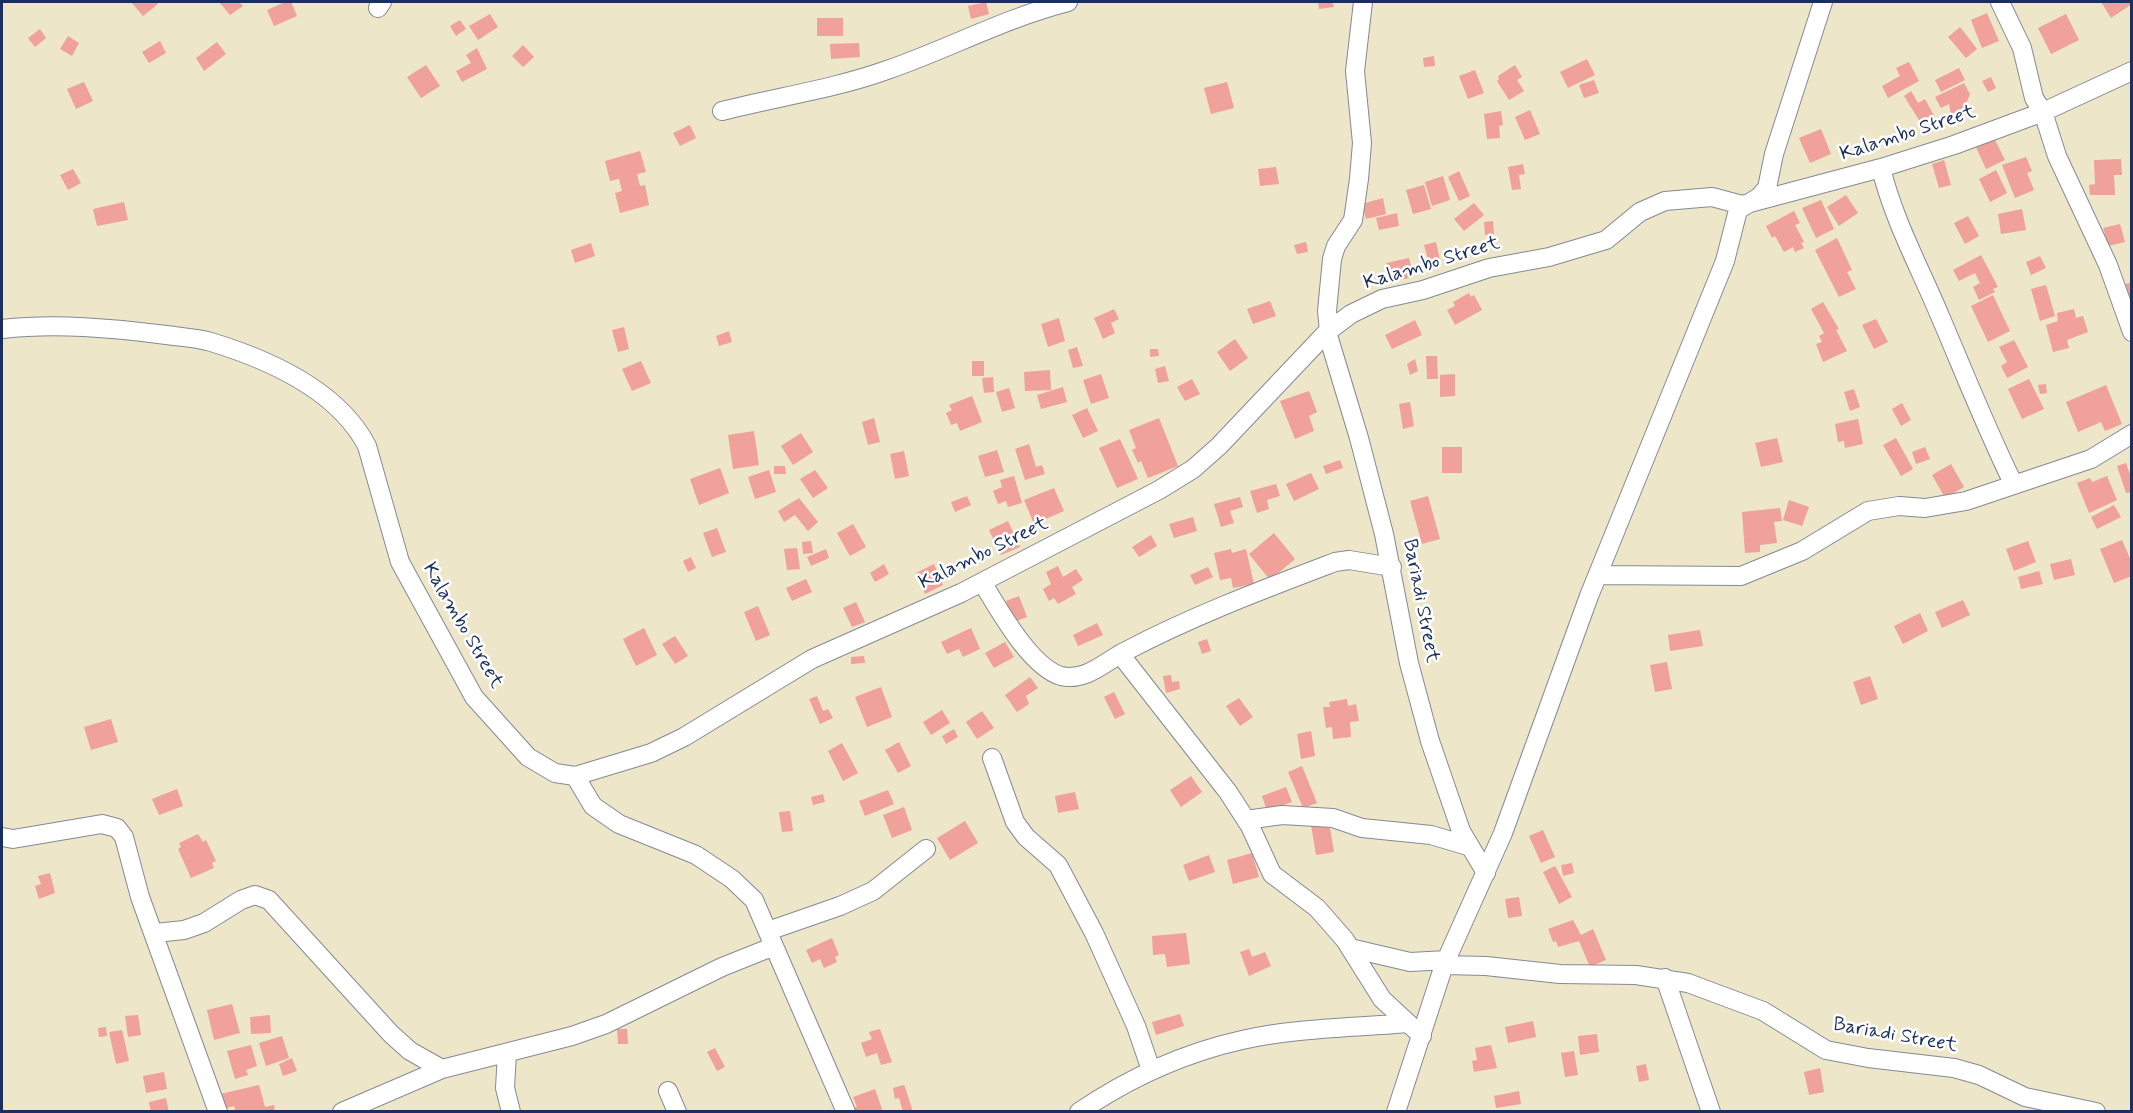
<!DOCTYPE html>
<style>
body{margin:0}
#map{position:relative;width:2133px;height:1113px;overflow:hidden;background:#ede6c9;font-family:Mynerve,sans-serif}
canvas{display:block}
.frame{position:absolute;inset:0;border:3px solid #1b2f5e;pointer-events:none}
</style>
<div id="map">
<canvas width="2133" height="1113"></canvas>
<div class="frame"></div>
</div>
<script>
const context = document.querySelector('canvas').getContext('2d');
context.lineJoin = 'round';
function fillPath(path, color) {
  context.fillStyle = color;
  context.fill(path, 'evenodd');
}
function trace(path, color, width, dash) {
  context.strokeStyle = color;
  context.lineWidth = width;
  context.lineCap = dash ? 'butt' : 'round';
  context.setLineDash(dash || []);
  context.stroke(path);
}
function write(font, color, halo, rows, align = 'center') {
  context.font = font + ' Mynerve,sans-serif';
  context.lineWidth = 5;
  context.setLineDash([]);
  context.textBaseline = 'middle';
  context.strokeStyle = halo;
  context.fillStyle = color;
  for (const [text, x, y, turn = 0] of rows) {
    context.save();
    context.translate(x, y);
    context.rotate((+turn || 0) * Math.PI / 180);
    context.textAlign = isNaN(turn) ? turn : align;
    if (halo) context.strokeText(text, 0, 0);
    context.fillText(text, 0, 0);
    context.restore();
  }
}
const building = new Path2D(`
 M131 2H156L158 4 143 16Z
 M219 2H239L243 6 230 15Z
 M285 2H291L297 16 274 26 267 10Z
 M986 2 989 14 971 19 968 6Z
 M1318 2H1332L1334 7 1319 9Z
 M2101 2H2132V4L2111 18Z
 M1987 13 1999 41 1982 48 1971 20Z
 M490 14 498 27 478 40 469 26Z
 M2066 14 2079 40 2051 54 2038 28Z
 M817 18H843V36H817Z
 M460 20 466 29 456 36 450 26Z
 M1960 27 1977 49 1966 58 1948 37Z
 M40 29 46 38 35 47 28 38Z
 M68 36 79 43 72 56 60 49Z
 M160 41 166 53 149 63 142 52Z
 M217 42 226 54 204 71 196 58Z
 M859 43 860 57 831 59 830 44Z
 M523 45 534 57 523 67 512 56Z
 M477 48 487 69 462 82 456 71 471 63 466 55Z
 M1434 56 1435 66 1424 67 1423 58Z
 M1587 59 1595 75 1568 88 1560 72Z
 M1909 62 1919 81 1888 98 1882 86 1900 76 1896 68Z
 M426 65 440 86 421 98 407 77Z
 M1515 65 1522 77 1517 80 1524 91 1509 100 1497 81 1499 79 1498 76Z
 M1959 68 1965 80 1941 92 1935 80Z
 M1475 70 1484 93 1468 99 1459 76Z
 M1991 77 1996 88 1988 92 1982 81Z
 M1594 80 1599 93 1584 98 1579 85Z
 M84 82 93 101 76 109 67 89Z
 M1227 82 1234 108 1211 114 1204 88Z
 M1964 83 1970 94 1965 106 1966 113 1951 115 1949 104 1941 108 1935 97Z
 M1911 91 1918 103 1925 99 1938 123 1925 130 1904 96Z
 M1530 110 1540 134 1525 140 1515 117Z
 M1501 111 1503 125 1499 126 1500 138 1487 139 1484 114Z
 M690 125 696 138 680 146 673 133Z
 M1821 129 1831 154 1810 163 1799 138Z
 M1992 134 2005 160 1986 169 1974 143Z
 M640 151 646 172 637 174 640 186 645 185 649 205 620 213 615 193 622 191 619 179 610 181 605 161Z
 M2026 157 2032 171 2027 173 2034 190 2015 198 2002 165Z
 M2121 159 2122 175H2114L2115 195H2090L2089 185 2095 184 2094 160Z
 M1944 160 1951 185 1939 188 1932 164Z
 M1523 164 1525 174 1519 175 1521 189 1512 190 1508 167Z
 M1276 167 1279 184 1260 186 1258 169Z
 M73 169 81 183 68 190 60 175Z
 M1996 170 2007 193 1990 202 1979 179Z
 M1459 171 1470 196 1459 201 1448 177Z
 M1443 176 1450 200 1432 206 1425 182Z
 M1424 185 1431 209 1413 214 1406 190Z
 M1846 195 1858 213 1839 226 1827 207Z
 M1383 198 1386 214 1366 219 1362 204Z
 M1821 200 1834 229 1816 238 1802 208Z
 M124 202 128 220 97 226 93 209Z
 M1474 203 1484 215 1464 231 1454 219Z
 M2022 209 2026 230 2001 234 1998 214Z
 M1794 211 1800 223 1795 225 1804 242 1801 243 1804 248 1795 252 1793 247 1784 252 1775 236 1772 238 1766 226Z
 M1397 213 1399 226 1379 230 1376 218Z
 M1968 216 1979 236 1965 244 1954 223Z
 M1493 221 1494 234 1485 235 1484 222Z
 M2120 224 2125 242 2108 246 2103 228Z
 M1837 238 1852 270 1847 272 1856 289 1839 297 1815 250Z
 M1306 242 1308 252 1297 254 1294 245Z
 M1436 242 1441 264 1430 267 1424 245Z
 M591 243 595 256 575 263 571 250Z
 M1981 255 1998 287 1993 289 1995 292 1979 300 1973 287 1980 283 1975 273 1959 281 1953 270Z
 M2040 256 2046 268 2031 275 2026 262Z
 M1409 258 1414 277 1391 282 1386 263Z
 M2132 282V313L2122 285Z
 M2046 285 2055 316 2040 321 2031 289Z
 M1469 293 1471 297 1474 295 1482 310 1455 325 1447 310 1455 306 1453 302Z
 M1993 295 2010 331 1988 342 1971 306Z
 M1270 301 1276 316 1253 324 1247 309Z
 M1823 302 1839 329 1836 330 1847 351 1823 362 1816 344 1822 342 1819 336 1824 333 1811 309Z
 M1114 309 1119 319 1111 323 1115 333 1103 339 1094 318Z
 M2074 309 2076 318 2083 316 2088 332 2067 340 2069 348 2053 352 2046 325 2058 321 2057 313Z
 M1059 318 1065 341 1048 347 1041 324Z
 M1876 319 1888 342 1874 349 1862 325Z
 M1415 320 1422 335 1392 349 1385 335Z
 M624 327 629 349 618 352 612 330Z
 M729 331 732 342 719 346 716 336Z
 M1235 339 1248 358 1230 371 1217 352Z
 M2014 340 2028 367 2007 378 2001 366 2007 362 1999 347Z
 M1077 347 1083 366 1073 368 1068 350Z
 M1150 349H1158L1159 356 1150 357Z
 M1426 356H1437L1438 379H1427Z
 M1415 359 1418 371 1410 375 1407 364Z
 M641 361 651 383 632 391 622 369Z
 M972 361H984V376H972Z
 M1165 366 1169 381 1158 383 1155 369Z
 M1050 370 1051 390 1025 391 1024 372Z
 M1101 374 1109 398 1091 404 1083 380Z
 M1455 374V396L1440 397V375Z
 M993 377 994 392 984 393 982 378Z
 M1192 379 1200 394 1185 401 1177 387Z
 M2029 379 2044 409 2022 419 2008 389Z
 M2046 384 2047 393 2040 394 2038 385Z
 M2106 385 2122 424 2105 431 2101 422 2078 432 2066 402Z
 M1063 387 1067 402 1041 409 1037 395Z
 M1009 388 1015 408 1002 412 996 392Z
 M1854 389 1860 407 1850 411 1844 392Z
 M1309 391 1317 412 1309 416 1314 431 1295 439 1280 401Z
 M972 396 982 422 960 431 957 423 951 425 946 413 952 410 949 405Z
 M1410 402 1414 426 1403 429 1399 404Z
 M1902 403 1911 420 1901 426 1892 409Z
 M1087 408 1098 431 1083 438 1072 415Z
 M874 418 880 442 868 445 862 422Z
 M1159 418 1178 466 1148 478 1141 461 1138 463 1132 450 1136 448 1129 430Z
 M1858 419 1863 444 1845 448 1844 441 1838 442 1835 424Z
 M754 431 759 465 733 469 728 435Z
 M801 433 813 452 793 465 781 446Z
 M1777 438 1783 462 1761 467 1755 443Z
 M1896 438 1913 469 1901 476 1883 445Z
 M1120 439 1138 479 1117 488 1099 448Z
 M1029 444 1036 467 1042 465 1045 474 1025 480 1015 449Z
 M1442 447H1462V473H1442Z
 M1925 447 1930 459 1916 464 1912 452Z
 M997 450 1004 472 985 477 978 456Z
 M904 451 909 476 895 479 890 454Z
 M1340 460 1343 468 1326 474 1323 466Z
 M2126 463 2132 480V492L2126 493 2117 466Z
 M1951 464 1964 487 1945 498 1932 475Z
 M774 466H785L786 474H774Z
 M720 468 729 493 699 505 690 479Z
 M769 470 776 492 755 499 748 477Z
 M815 470 828 488 813 498 800 479Z
 M1311 473 1319 489 1294 501 1286 484Z
 M1014 476 1022 503 1008 507 1006 501 998 504 993 491 1002 487 1000 480Z
 M2107 476 2117 500 2089 513 2077 483 2090 478 2092 482Z
 M1276 484 1280 496 1267 500 1269 509 1257 513 1250 491Z
 M1054 488 1064 511 1034 524 1024 500Z
 M967 496 971 505 955 512 951 502Z
 M1428 496 1440 539 1422 544 1410 501Z
 M1240 497 1243 507 1230 511 1234 523 1221 527 1214 504Z
 M799 498 818 522 808 531 795 515 784 522 778 511Z
 M1789 500 1809 507 1802 526 1783 520Z
 M2114 505 2121 517 2097 529 2091 517Z
 M1780 508 1782 521 1774 522 1777 543 1760 545V552L1745 553 1742 512Z
 M1193 517 1197 531 1174 538 1169 524Z
 M1008 521 1020 547 1001 555 989 530Z
 M853 524 866 547 850 556 837 533Z
 M717 528 726 552 712 557 703 533Z
 M1274 533 1295 559 1270 580 1249 554Z
 M1151 535 1157 546 1139 557 1132 547Z
 M2122 540 2132 563V576L2114 583 2100 549Z
 M811 541 813 553 803 554 802 542Z
 M2028 541 2036 562 2014 571 2006 549Z
 M797 548 800 569 787 570 784 549Z
 M826 549 829 558 811 566 807 557Z
 M1231 549 1232 553 1246 549 1254 584 1233 588 1231 578 1220 580 1214 553Z
 M691 557 696 568 688 572 683 561Z
 M2071 559 2075 575 2054 580 2050 564Z
 M884 564 889 574 875 582 870 573Z
 M934 564 943 585 925 594 916 573Z
 M1058 566 1063 577 1076 569 1083 580 1072 587 1076 594 1058 604 1054 598 1049 601 1043 589 1051 584 1046 572Z
 M1208 567 1213 577 1195 585 1190 575Z
 M2039 571 2043 584 2021 589 2018 577Z
 M806 579 812 592 792 601 786 588Z
 M1019 596 1027 617 1014 622 1006 601Z
 M1963 600 1970 615 1942 628 1935 612Z
 M856 602 865 622 852 627 843 608Z
 M758 606 770 635 756 641 744 612Z
 M1920 613 1928 631 1903 644 1894 626Z
 M1097 623 1103 635 1078 646 1073 635Z
 M644 628 657 655 636 666 623 639Z
 M971 628 980 649 963 657 959 649 947 654 941 642Z
 M1700 630 1703 646 1670 651 1668 635Z
 M675 636 688 656 675 664 662 644Z
 M1207 639 1211 651 1202 654 1198 642Z
 M1005 642 1014 657 994 668 985 653Z
 M864 656 865 663 851 664V657Z
 M1667 662 1672 689 1655 692 1650 665Z
 M1171 675 1172 682 1179 681 1180 689 1166 693 1163 676Z
 M1870 676 1878 699 1861 705 1853 682Z
 M1030 677 1038 688 1026 696 1029 704 1017 712 1005 695Z
 M881 687 892 717 867 727 855 697Z
 M1114 692 1125 714 1115 719 1104 697Z
 M817 696 823 711 828 709 833 718 820 724 809 699Z
 M1239 698 1253 717 1240 726 1226 706Z
 M1347 699 1348 706 1356 704 1359 721 1350 722 1351 737 1333 739 1332 727 1326 728 1323 707H1330L1329 702Z
 M942 710 950 723 931 735 923 722Z
 M982 711 994 728 977 739 966 722Z
 M111 719 118 742 91 750 84 727Z
 M954 729 958 737 946 744 942 736Z
 M1311 731 1315 756 1301 759 1297 734Z
 M899 742 911 766 898 773 885 750Z
 M842 743 858 773 843 781 828 751Z
 M1302 766 1317 803 1303 808 1288 772Z
 M1191 776 1202 792 1181 807 1170 790Z
 M1286 787 1292 802 1267 811 1262 796Z
 M177 789 183 806 159 815 152 799Z
 M888 790 894 804 865 816 859 801Z
 M1075 792 1079 809 1058 813 1055 796Z
 M823 794 825 802 813 805 811 797Z
 M904 807 912 830 892 838 883 815Z
 M790 811 793 831 782 832 779 812Z
 M965 821 978 843 950 860 937 838Z
 M1329 822 1334 852 1316 855 1311 825Z
 M1543 830 1555 857 1541 863 1529 836Z
 M198 834 203 842 206 840 216 861 212 863 214 868 191 878 178 849 181 847 179 843Z
 M1252 853 1259 877 1233 884 1227 860Z
 M1209 855 1215 872 1189 881 1183 865Z
 M1572 863 1574 873 1563 876 1561 865Z
 M1555 866 1572 897 1559 904 1543 872Z
 M50 873 55 893 39 899 35 886 41 884 38 876Z
 M1519 897 1522 916 1508 918 1505 899Z
 M1573 920 1581 935 1593 929 1606 960 1590 967 1579 941 1558 947 1556 941 1553 942 1548 929Z
 M1186 933 1190 964 1167 967 1165 954 1153 955 1152 936Z
 M832 938 839 955 835 957 837 962 824 968 820 959 812 963 806 950Z
 M1249 949 1252 957 1265 952 1271 966 1249 976 1240 952Z
 M232 1004 240 1033 214 1040 207 1010Z
 M1180 1014 1184 1026 1156 1035 1152 1022Z
 M138 1015 141 1035 128 1037 125 1016Z
 M270 1015 271 1033 251 1034 250 1017Z
 M1533 1021 1536 1037 1508 1043 1505 1027Z
 M106 1027 107 1036 99 1037 98 1028Z
 M617 1029H627L628 1044H618Z
 M880 1029 892 1062 881 1065 877 1053 866 1057 861 1043 872 1039 869 1032Z
 M122 1030 129 1061 116 1064 109 1032Z
 M1597 1034 1599 1052 1580 1055 1578 1036Z
 M282 1036 289 1058 266 1066 259 1043Z
 M251 1045 257 1066 246 1070 248 1075 235 1079 227 1051Z
 M1491 1045 1497 1068 1474 1072 1472 1061 1477 1060 1475 1048Z
 M715 1048 725 1067 717 1071 707 1052Z
 M1574 1051 1578 1075 1565 1077 1561 1053Z
 M292 1058 297 1071 283 1076 279 1064Z
 M1646 1064 1649 1080 1639 1082 1636 1066Z
 M1820 1068 1824 1092 1809 1095 1804 1072Z
 M164 1072 167 1089 146 1093 143 1076Z
 M259 1085 265 1107 274 1105 275 1112H236L234 1106 223 1109 220 1094Z
 M904 1085 905 1087 913 1112H903L899 1098 895 1099 893 1088Z
 M875 1089 883 1112H854L853 1108 857 1107 853 1097Z
 M1519 1091 1521 1104 1496 1108 1494 1096Z
 M166 1098 169 1112H151L149 1102Z`);
const street = new Path2D(`
 M2000 2 2022 48 2034 98 2043 112 2057 156 2108 265 2132 332
 M378 8 382 2
 M722 111C777 97 834 89 887 70 948 49 1005 18 1068 2
 M1881 168C1894 221 1919 266 1940 316 1964 372 1986 428 2013 483
 M2 329C56 323 112 328 166 335 181 337 197 338 211 342 270 360 338 390 367 446L400 562 474 697 528 757 555 773 575 776 651 753 684 737 812 659 961 593 1159 490 1193 469 1219 446 1327 332 1351 314 1382 299 1423 290 1489 268 1549 257 1606 240 1640 212 1665 201 1712 197 1742 205 1881 168 1954 145 2043 112 2132 71
 M1329 331 1327 311 1332 259 1336 246 1353 220 1359 179 1362 143 1355 71 1363 2
 M1327 332 1359 438 1384 534 1409 663 1430 741 1461 831 1486 873
 M1598 575 1741 576 1802 551 1868 511 1899 506 1925 508 1966 501 2091 459 2132 434
 M982 582C998 608 1030 667 1061 676 1085 682 1105 662 1124 652 1192 616 1264 589 1335 562L1349 560 1392 567
 M1120 654 1228 792 1250 826 1272 874 1317 908 1345 940 1382 999 1422 1036
 M992 758 1015 822 1026 837 1058 865 1094 933 1136 1026 1151 1070
 M575 776 593 806 619 824 696 855 732 879 754 900 846 1112
 M1246 820 1282 815 1333 818 1362 828 1431 835 1468 846
 M2 837 13 839 102 824 117 828 124 837 140 897 218 1112
 M768 931 840 906 873 891 926 849
 M155 933 184 930 204 923 241 900 255 895 269 900 391 1034 410 1051 442 1069
 M1350 948 1410 962 1447 960
 M1444 965 1486 966 1560 974 1636 975 1688 983 1763 1011 1826 1050 1868 1058 1954 1068 1979 1075 2025 1097 2096 1112
 M1665 978 1711 1112
 M507 1053 505 1088 511 1112
 M668 1091 677 1112
 M342 1112 442 1069 572 1036 606 1024 722 967 772 947
 M1079 1112C1129 1078 1184 1053 1242 1040 1295 1028 1353 1028 1407 1023
 M1396 1112 1444 965 1503 833 1589 596 1725 261 1738 210 1759 197 1767 188 1774 154 1823 2`);
const streetNames = [
 ["Kalambo Street",1908,134,-18],
 ["Kalambo Street",1432,264,-17],
 ["Kalambo Street",984,554,-26],
 ["Bariadi Street",1420,601,79],
 ["Kalambo Street",462,626,60],
 ["Bariadi Street",1895,1036,10]
];
fillPath(building, '#f0a199');
trace(street, '#848a94', 20);
trace(street, '#fff', 18);
write('20px', '#1b2f5e', '#fff', streetNames);
</script>
